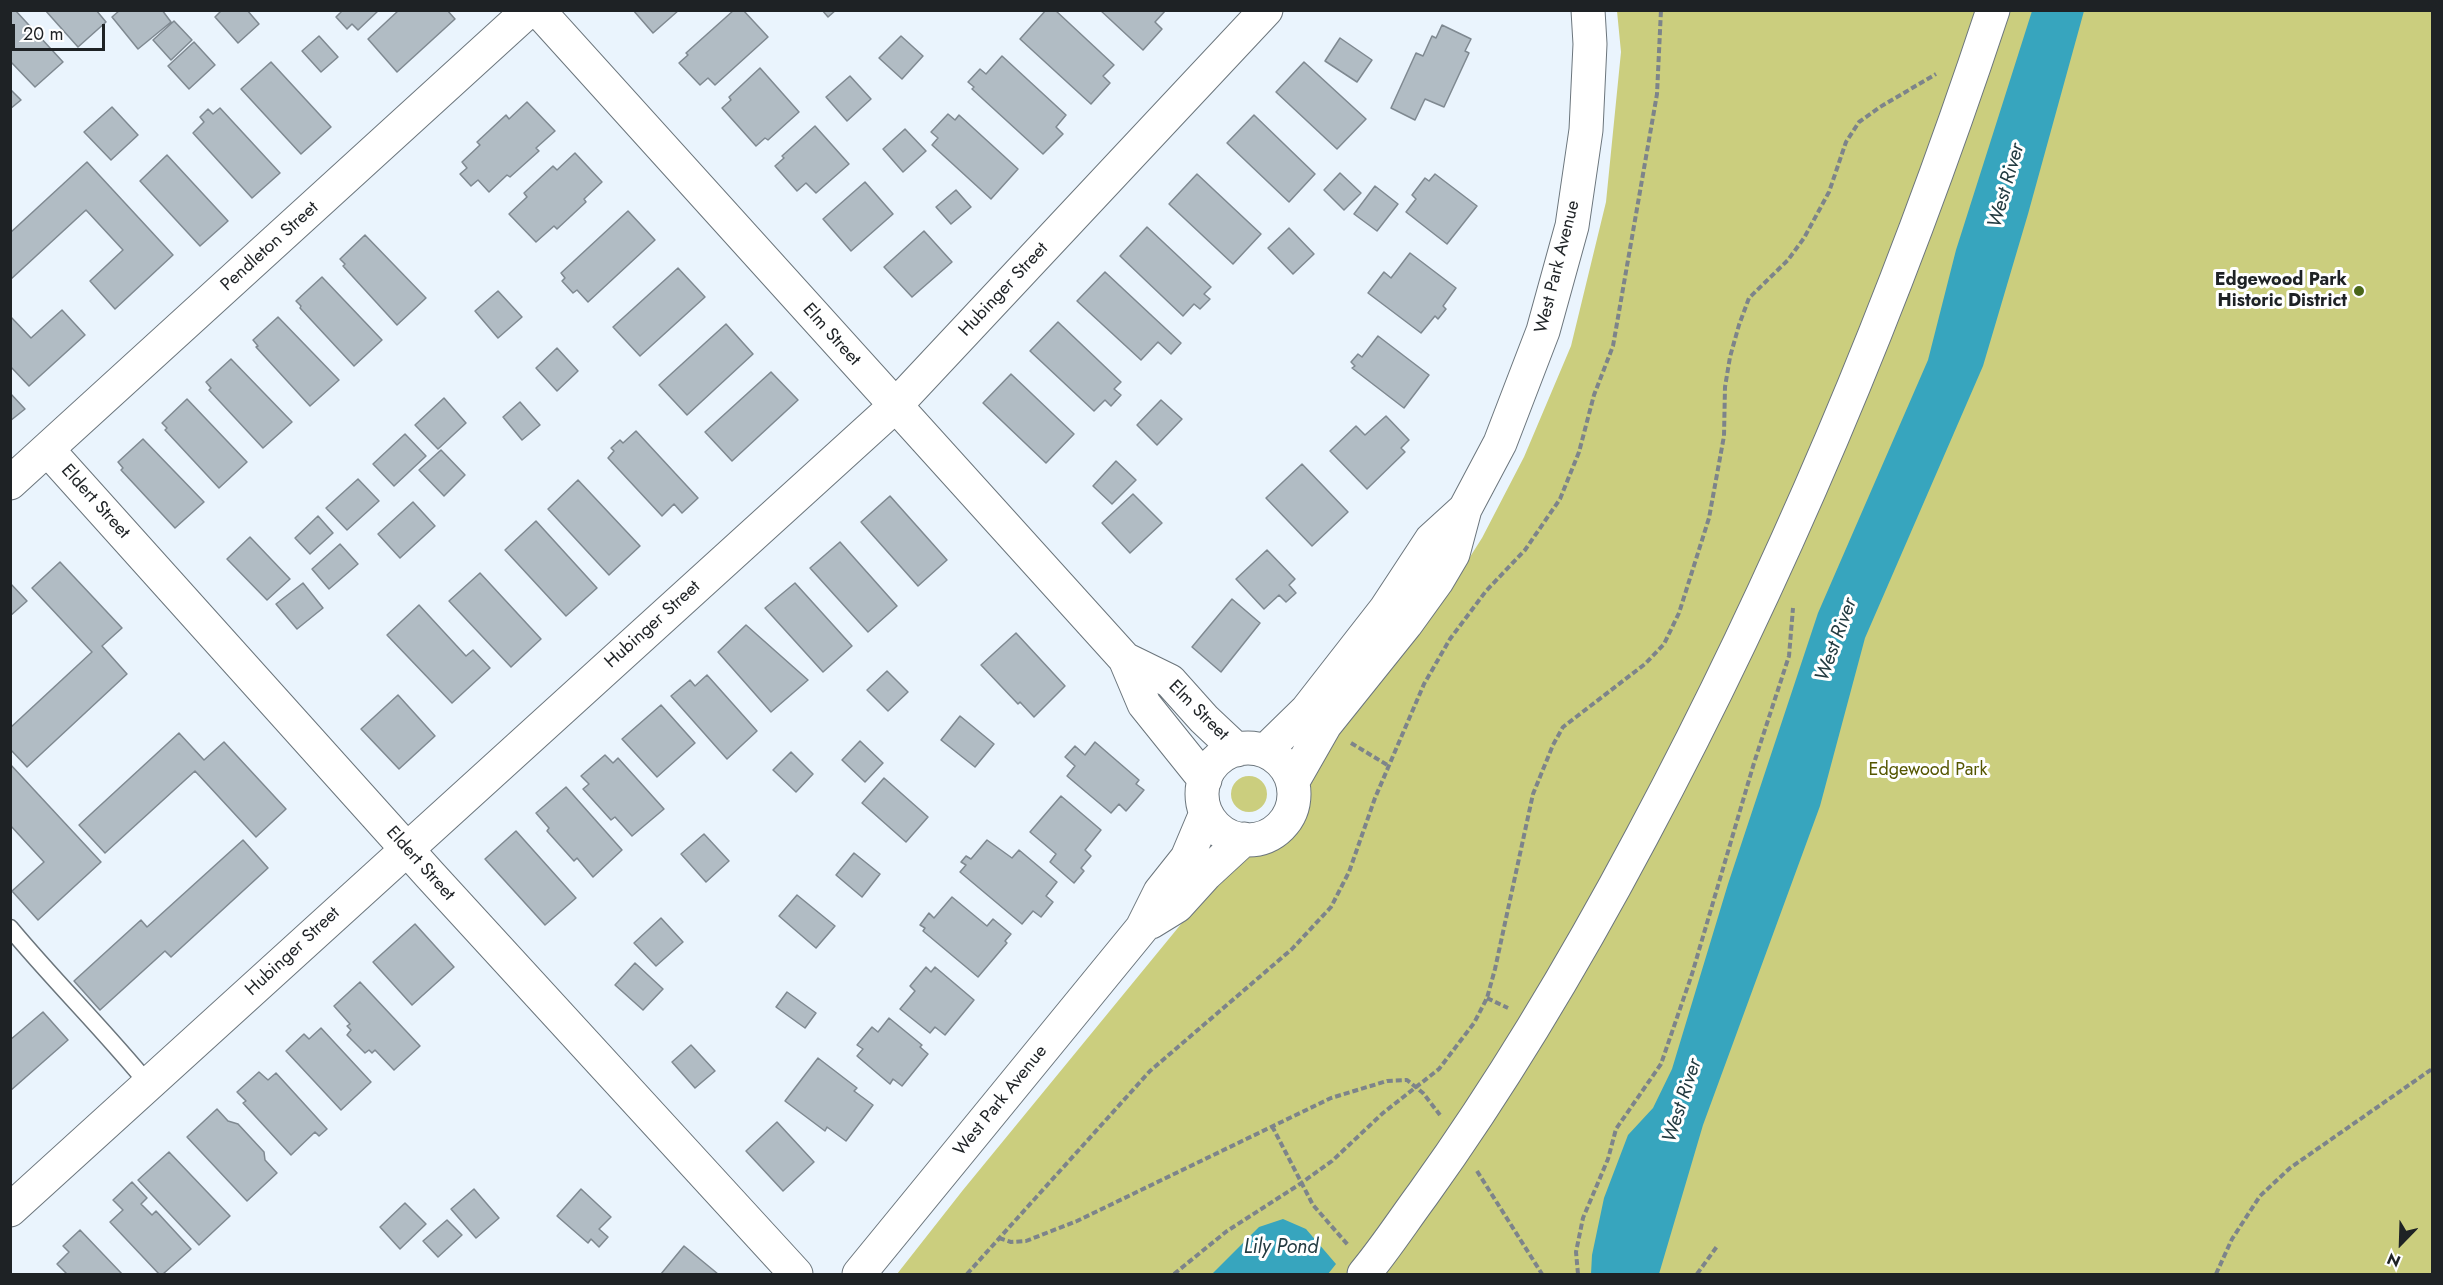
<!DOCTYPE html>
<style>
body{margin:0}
#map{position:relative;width:2443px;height:1285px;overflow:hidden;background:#eaf4fd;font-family:Jost,sans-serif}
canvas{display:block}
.frame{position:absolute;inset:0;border:12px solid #1e2225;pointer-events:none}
.north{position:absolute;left:2371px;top:1213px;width:60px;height:60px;-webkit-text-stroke:4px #fff;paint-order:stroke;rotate:203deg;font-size:16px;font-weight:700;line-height:24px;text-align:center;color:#1e2225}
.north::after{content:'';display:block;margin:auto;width:21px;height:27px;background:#1e2225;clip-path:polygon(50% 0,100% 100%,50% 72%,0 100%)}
.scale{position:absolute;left:12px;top:24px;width:93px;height:27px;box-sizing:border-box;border:3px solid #1e2225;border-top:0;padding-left:8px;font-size:18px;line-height:21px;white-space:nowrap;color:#1e2225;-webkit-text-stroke:4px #fff;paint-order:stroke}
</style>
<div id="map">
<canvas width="2443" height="1285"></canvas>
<div class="frame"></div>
<div class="north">N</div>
<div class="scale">20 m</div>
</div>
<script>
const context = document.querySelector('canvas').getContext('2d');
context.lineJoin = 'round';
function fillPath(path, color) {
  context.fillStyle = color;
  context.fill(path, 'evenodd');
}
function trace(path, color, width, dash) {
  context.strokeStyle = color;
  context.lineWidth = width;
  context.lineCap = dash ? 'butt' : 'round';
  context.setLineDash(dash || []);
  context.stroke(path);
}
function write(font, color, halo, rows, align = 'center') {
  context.font = font + ' Jost,sans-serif';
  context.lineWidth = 6;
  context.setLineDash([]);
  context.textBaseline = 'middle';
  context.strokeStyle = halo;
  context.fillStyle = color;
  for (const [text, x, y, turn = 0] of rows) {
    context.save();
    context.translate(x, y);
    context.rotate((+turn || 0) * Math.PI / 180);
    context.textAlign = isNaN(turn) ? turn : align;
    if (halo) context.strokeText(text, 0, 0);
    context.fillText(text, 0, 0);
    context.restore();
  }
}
const green = new Path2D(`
 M1617 11H2432V1274H897L963 1190 1227 868C1236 862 1246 856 1255 852 1262 849 1271 849 1277 845 1309 826 1307 786 1319 755L1454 582 1482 538 1524 457 1571 346 1606 202 1621 52Z
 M1231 794a18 18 0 1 1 36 0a18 18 0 1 1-36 0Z`);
const water = new Path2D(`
 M2032 11H2084L2028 214 1983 366 1865 638 1820 806 1703 1125 1659 1274H1591L1592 1255 1604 1198 1628 1135 1653 1108 1672 1069 1728 884 1818 613 1928 360 1956 250Z
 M1283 1219 1306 1229 1336 1264 1328 1274H1212L1259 1227Z`);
const building = new Path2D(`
 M10 10H15L63 62 35 87 10 61Z
 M45 10H96L106 22 78 47Z
 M120 10H162L171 22 138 49 112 17Z
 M222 10H247L259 24 238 43 215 17Z
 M339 10H379L358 30 352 24 347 29 336 17 341 12Z
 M399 10H447L455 19 397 72 368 39Z
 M633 10H679L653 33Z
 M734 10H743L768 37 715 85 708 78 700 85 679 63 688 55 686 53Z
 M822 10H836L828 17Z
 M1046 10H1055L1114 65 1103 76 1110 83 1091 104 1020 39Z
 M1100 10H1166L1155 22 1162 29 1143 50Z
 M174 21 192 40 171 60 153 40Z
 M1442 25 1471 39 1465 51 1469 53 1444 107 1425 99 1415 120 1391 108 1416 53 1423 56 1432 36 1436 38Z
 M319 36 338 57 321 72 302 51Z
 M901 36 923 56 902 79 879 58Z
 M1340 38 1372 60 1357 82 1325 61Z
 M194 42 215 65 189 89 168 66Z
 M1002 56 1066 115 1056 127 1063 134 1043 154 972 89 974 87 968 82 980 69 986 74Z
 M271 62 331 127 301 154 241 89Z
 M1304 62 1366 119 1337 149 1276 92Z
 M760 68 799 112 768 140 765 138 756 146 722 108 731 100 729 97Z
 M850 76 871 99 847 121 826 97Z
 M10 89 21 100 10 109Z
 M527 102 555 131 536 148 539 151 510 177 507 175 489 192 478 180 471 186 460 174 467 168 462 162 480 145 477 142 506 115 509 119Z
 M112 107 138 135 111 160 84 132Z
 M220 108 280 173 252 198 193 133 204 122 200 117 208 109 213 114Z
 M948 114 955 120 959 115 1018 169 991 199 932 145 938 138 931 132Z
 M1254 115 1315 174 1289 202 1227 143Z
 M815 126 849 164 816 193 806 183 797 191 775 166 784 158 782 156Z
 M905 129 926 151 903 172 883 149Z
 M575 153 602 182 584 199 586 202 557 229 554 226 536 242 509 214 527 197 524 193 553 166 557 170Z
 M167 155 228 221 200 246 140 181Z
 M87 162 173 255 115 309 90 281 123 250 86 210 10 280V233Z
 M1340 173 1361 193 1344 210 1324 190Z
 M1197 174 1261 234 1233 264 1169 204Z
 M1435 174 1477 206 1447 244 1406 212 1416 199 1412 195 1425 178 1429 181Z
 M865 182 893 214 851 251 823 219Z
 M1375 186 1398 204 1377 231 1354 214Z
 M956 190 971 207 951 224 936 207Z
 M628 211 655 240 588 302 577 290 573 293 562 281 565 278 561 273Z
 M1147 227 1211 287 1204 294 1210 299 1200 309 1194 304 1183 316 1120 256Z
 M1289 228 1314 254 1293 274 1268 248Z
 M924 231 952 262 912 297 884 267Z
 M365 235 426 298 397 325 343 266 345 264 340 259Z
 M1410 253 1456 288 1443 306 1446 309 1438 319 1435 316 1421 333 1368 293 1384 272 1391 278Z
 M678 268 705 297 640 356 613 327Z
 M1105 272 1181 343 1171 354 1158 342 1141 360 1077 301Z
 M322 277 382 340 354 366 300 308 301 306 296 301Z
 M498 291 522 317 498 338 475 311Z
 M62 310 85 335 29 386 10 366V316L31 338Z
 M278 317 339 380 310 406 256 347 258 346 253 340Z
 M1058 322 1121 382 1114 389 1121 395 1111 406 1105 400 1094 411 1030 351Z
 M726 324 753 354 687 415 659 385Z
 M1378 336 1429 375 1404 408 1352 368 1355 366 1351 362 1358 354 1362 357Z
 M557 348 578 371 557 391 536 368Z
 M231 359 292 422 263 448 209 390 211 388 206 382Z
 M771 372 798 400 732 461 705 432Z
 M1011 374 1074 434 1046 463 983 403Z
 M10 393 25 409 10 421Z
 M444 398 466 423 438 449 415 425Z
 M187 399 247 462 219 488 165 430 167 428 162 423Z
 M1161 400 1182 419 1157 445 1137 425Z
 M520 402 540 425 522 440 503 417Z
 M1386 416 1409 440 1401 448 1405 452 1367 489 1330 451 1356 426 1365 435Z
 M636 431 698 498 682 513 674 504 662 516 608 458 614 451 611 448 620 440 623 443Z
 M405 434 426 456 394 486 373 464Z
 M143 439 204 502 175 528 121 470 123 468 118 462Z
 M441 450 465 475 444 496 419 470Z
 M1116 461 1136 480 1112 504 1093 486Z
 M1302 464 1348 512 1312 546 1266 498Z
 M358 479 379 501 347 530 326 508Z
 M578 480 640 546 609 575 548 509Z
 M1133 494 1162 523 1130 553 1102 523Z
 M890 496 947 560 918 586 861 522Z
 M413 502 435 526 400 558 378 534Z
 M318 516 333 533 310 554 295 538Z
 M536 521 597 588 566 616 505 550Z
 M250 537 290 579 267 600 227 559Z
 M840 542 897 606 868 632 810 568Z
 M340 544 358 564 329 589 312 569Z
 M1267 550 1295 579 1289 585 1296 593 1286 602 1279 595 1264 609 1236 579Z
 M60 562 122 628 102 646 127 674 27 767 10 749V728L92 652 32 588Z
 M480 573 541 639 511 667 449 601Z
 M10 583 27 601 10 616Z
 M303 583 323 608 297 629 276 604Z
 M795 583 852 646 823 672 765 608Z
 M1232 599 1260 623 1221 672 1192 647Z
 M419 605 466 656 473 650 490 668 452 703 387 635Z
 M746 625 808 680 771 712 718 652Z
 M1016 633 1065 686 1034 717 1020 702 1018 704 981 665Z
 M887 671 908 692 888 711 867 690Z
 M707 675 757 731 727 759 671 696 690 680 695 686Z
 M398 695 435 736 399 769 361 729Z
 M661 705 695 743 657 777 622 739Z
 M960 716 994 744 975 767 941 740Z
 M179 733 204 760 224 742 286 809 256 837 195 771 105 853 79 825Z
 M860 741 883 763 865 782 842 760Z
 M1095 742 1139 780 1136 784 1144 790 1126 811 1119 804 1111 813 1067 776 1075 766 1065 757 1075 746 1085 755Z
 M791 752 813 774 796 792 773 770Z
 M605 755 613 763 618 758 664 809 632 836 615 817 611 820 583 789 589 784 581 776Z
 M10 764 101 862 38 920 12 891 44 862 10 825Z
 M884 778 928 817 906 842 862 803Z
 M566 787 622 850 593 877 577 858 574 861 547 831 549 828 536 813Z
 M1061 796 1101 830 1085 850 1091 856 1081 868 1084 871 1074 883 1050 862 1056 854 1030 832Z
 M516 831 576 898 545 925 485 859Z
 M704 834 729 861 706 882 681 854Z
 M243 840 268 868 171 957 165 951 100 1010 74 981 141 920 147 927Z
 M987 840 1012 858 1019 850 1057 882 1046 896 1053 902 1041 917 1033 911 1022 924 960 872 966 865 961 862 966 856 971 859Z
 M854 853 880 874 862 897 836 875Z
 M797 895 835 926 816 948 779 916Z
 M952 897 987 926 993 919 1011 934 1005 941 1007 943 978 977 923 931 925 928 920 925 929 913 934 918Z
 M661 918 683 942 656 966 634 943Z
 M415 924 454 967 412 1005 373 962Z
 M635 963 663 989 643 1010 615 985Z
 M926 967 931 972 935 967 974 1000 945 1035 935 1027 930 1033 900 1009 915 991 910 986Z
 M360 982 420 1046 394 1070 375 1050 372 1053 369 1050 365 1053 347 1035 351 1030 347 1026 350 1024 334 1006Z
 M787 992 816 1013 805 1028 776 1007Z
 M43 1012 68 1040 10 1091V1040Z
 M889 1018 922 1045 920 1047 928 1054 902 1086 893 1079 890 1084 857 1056 863 1049 857 1045 872 1027 878 1032Z
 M321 1028 371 1082 341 1110 286 1051 304 1034 309 1039Z
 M691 1045 715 1071 695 1088 672 1062Z
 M818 1058 857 1088 854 1091 873 1105 846 1141 827 1127 825 1131 785 1101Z
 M259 1072 268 1080 276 1073 327 1129 319 1136 315 1132 291 1155 243 1103 246 1101 237 1092Z
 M217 1109 228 1121 238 1124 264 1152 265 1160 277 1173 247 1201 187 1137Z
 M777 1122 814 1162 783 1191 746 1151Z
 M169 1152 230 1216 199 1245 138 1180Z
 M132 1182 147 1198 141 1204 152 1215 156 1211 191 1249 163 1274H159L110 1222 123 1210 113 1200Z
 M474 1189 499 1218 476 1238 451 1209Z
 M581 1189 611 1217 599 1229 608 1237 599 1247 591 1239 588 1243 557 1216Z
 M405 1203 426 1224 400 1249 380 1227Z
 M447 1220 462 1235 438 1257 423 1241Z
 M80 1230 122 1274H67L57 1264 69 1252 63 1246Z
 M684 1246 718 1274H661Z`);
const path = new Path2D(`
 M1351 743 1389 766
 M1487 998 1508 1008
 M1272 1126 1313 1205 1348 1245
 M1477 1171 1542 1274
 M999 1238 1011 1242 1026 1241 1077 1221 1331 1098 1387 1081 1407 1080 1423 1093 1440 1115
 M967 1274 1150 1071 1292 949 1331 907 1349 872 1375 798 1424 684 1450 639 1486 591 1525 550 1560 499 1579 452 1594 395 1613 346 1657 94 1661 10
 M1174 1274 1227 1231 1300 1184 1332 1161 1383 1113 1439 1069 1474 1023 1487 998 1495 969 1533 794 1553 745 1563 727 1645 664 1664 644 1679 613 1709 518 1724 436 1725 387 1730 357 1739 325 1749 298 1788 260 1804 238 1829 192 1846 142 1859 122 1880 107 1936 74
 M1578 1274 1576 1252 1583 1218 1608 1159 1616 1129 1661 1064 1692 974 1754 763 1789 656 1793 608
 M1697 1274 1718 1245
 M2216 1274 2232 1239 2260 1196 2290 1168 2432 1069`);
const lane = new Path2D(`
 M10 928C55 982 105 1031 149 1085`);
const street = new Path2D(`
 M538 10 1125 659 1144 704 1205 780
 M48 450 430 875 796 1274
 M10 483 529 10
 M1125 659 1170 681 1204 719 1237 750
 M1202 794a46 46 0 1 1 92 0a46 46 0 1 1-92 0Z
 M1265 751 1307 710 1385 610 1431 540 1465 509
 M1293 781 1325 725 1406 624 1437 581 1453 554 1465 509 1500 443 1543 331 1572 226 1586 130 1590 44 1588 10
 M1151 922 1177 906 1206 874 1244 839
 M10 1210 895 406 1266 10
 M859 1274 1142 928 1160 892 1187 858 1206 813
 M1364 1274C1385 1249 1403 1221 1423 1194 1505 1080 1576 960 1642 836 1783 572 1899 294 1993 10`);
const markers = [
 [2359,291,6,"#4a6619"]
];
const streetNames = [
 ["Pendleton Street",270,247,-42],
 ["West Park Avenue",1558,267,-76],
 ["Hubinger Street",1004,290,-47],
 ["Elm Street",831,335,48],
 ["Eldert Street",95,502,48],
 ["Hubinger Street",653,625,-42],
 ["Elm Street",1198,711,45],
 ["Eldert Street",420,864,48],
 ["Hubinger Street",293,952,-43],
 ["West Park Avenue",1001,1101,-51]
];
const poiNames = [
 ["Edgewood Park",2347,281],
 ["Historic District",2347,302]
];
const parkNames = [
 ["Edgewood Park",1928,771]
];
const waterNames = [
 ["West River",2007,186,-74],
 ["West River",1837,640,-70],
 ["West River",1683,1101,-72],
 ["Lily Pond",1281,1248]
];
fillPath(green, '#cbce7e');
fillPath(water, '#37a5be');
fillPath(building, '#b1bcc4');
trace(building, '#7f8991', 1.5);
trace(lane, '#6b757c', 19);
trace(street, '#6b757c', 35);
trace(path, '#7d848a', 4, [6, 3]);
trace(lane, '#fff', 16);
trace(street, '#fff', 33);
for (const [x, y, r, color] of markers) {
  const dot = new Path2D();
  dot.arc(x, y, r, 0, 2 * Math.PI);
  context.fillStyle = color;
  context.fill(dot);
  trace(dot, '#fff', 2);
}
write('18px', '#1e2225', '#fff', streetNames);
write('bold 18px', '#1e2225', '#fff', poiNames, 'right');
write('18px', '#555601', '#fff', parkNames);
write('italic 20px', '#233b41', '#fff', waterNames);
</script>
